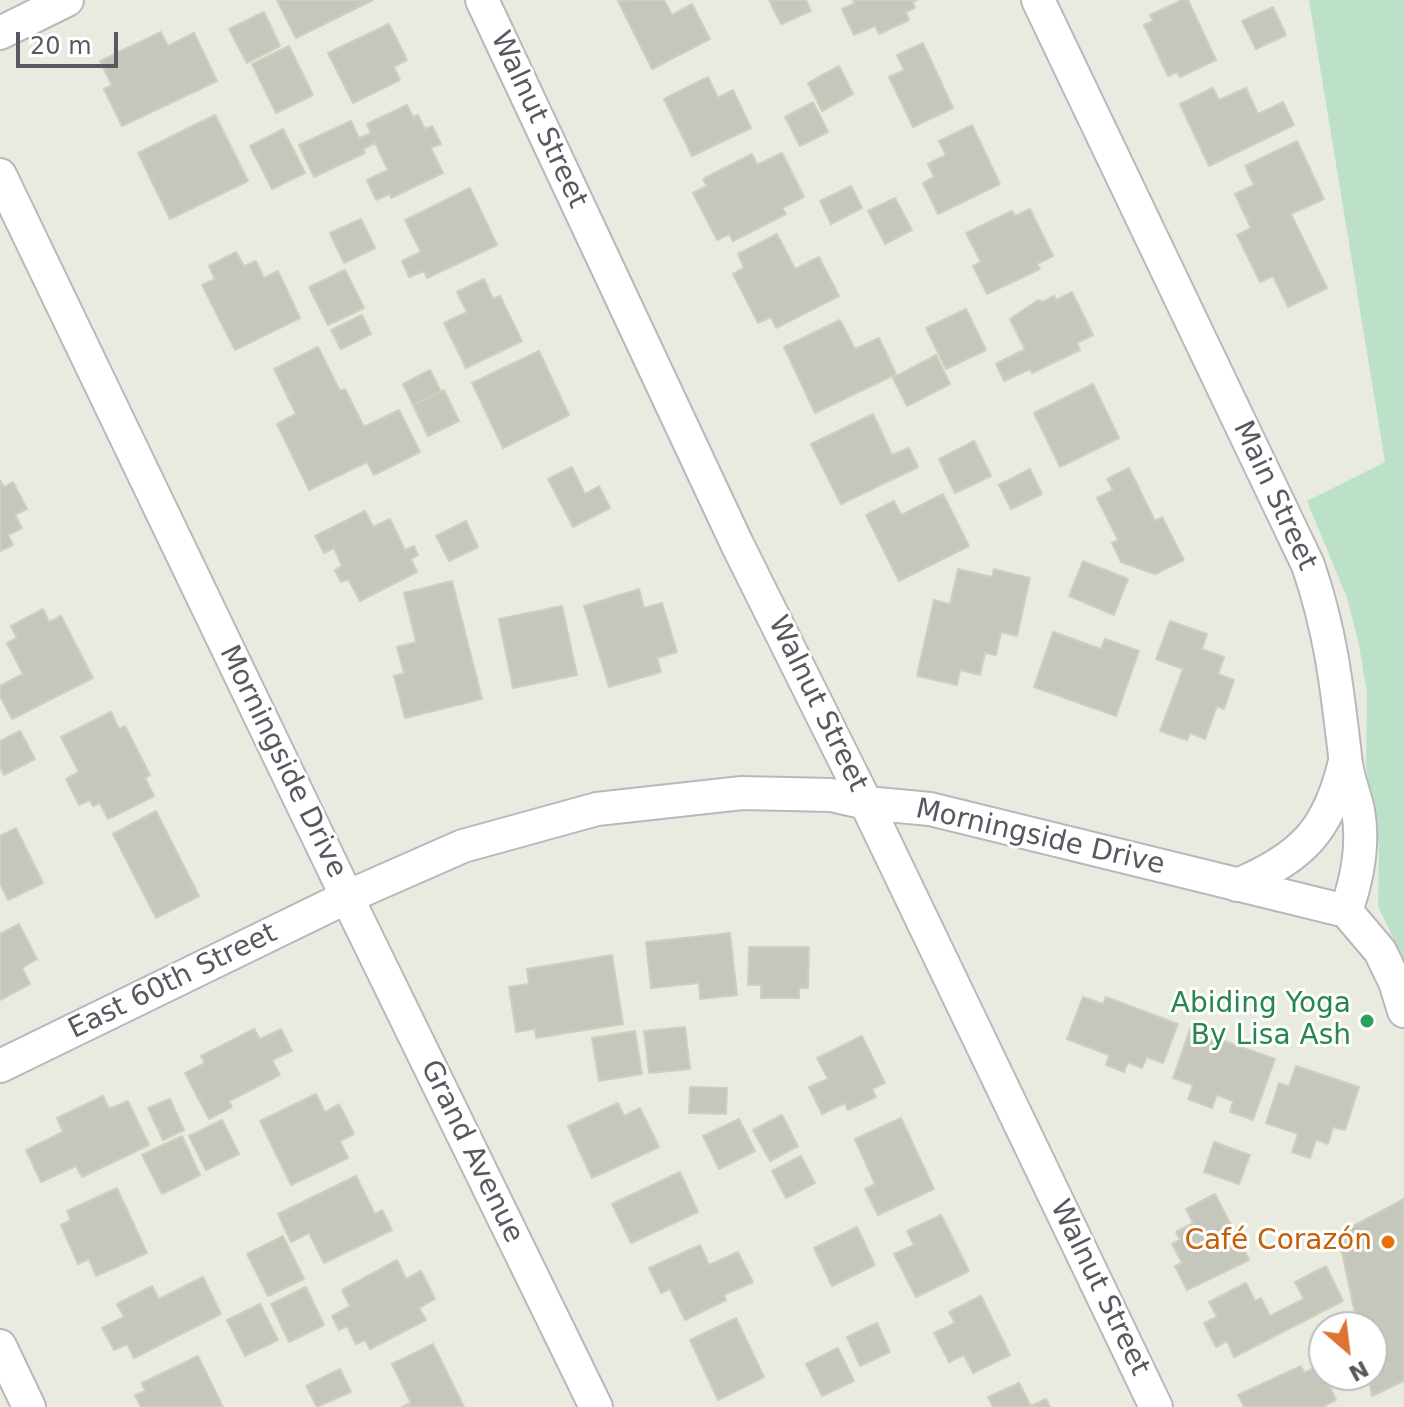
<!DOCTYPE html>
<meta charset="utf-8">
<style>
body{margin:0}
#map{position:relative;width:1404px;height:1407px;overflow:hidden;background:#eaebe0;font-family:"DejaVu Sans",sans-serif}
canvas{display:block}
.north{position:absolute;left:1308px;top:1311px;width:80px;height:80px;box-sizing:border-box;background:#fff;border:2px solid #bcbdbf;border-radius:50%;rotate:152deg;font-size:22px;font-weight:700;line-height:32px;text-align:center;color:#585960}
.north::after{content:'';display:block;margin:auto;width:28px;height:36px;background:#dd7433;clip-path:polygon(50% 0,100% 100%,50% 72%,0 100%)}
.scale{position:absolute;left:16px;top:32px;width:102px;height:36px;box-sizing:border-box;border:4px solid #585960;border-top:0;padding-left:10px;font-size:24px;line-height:28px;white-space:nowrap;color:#585960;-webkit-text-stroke:6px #fff;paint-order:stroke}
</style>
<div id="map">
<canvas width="1404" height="1407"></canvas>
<div class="north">N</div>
<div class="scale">20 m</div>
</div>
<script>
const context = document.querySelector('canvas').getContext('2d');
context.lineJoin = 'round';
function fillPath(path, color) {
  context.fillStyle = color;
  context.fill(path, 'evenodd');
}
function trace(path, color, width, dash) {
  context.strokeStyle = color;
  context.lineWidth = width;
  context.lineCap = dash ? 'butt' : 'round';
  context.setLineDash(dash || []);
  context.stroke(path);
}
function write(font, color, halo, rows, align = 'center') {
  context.font = font + ' "DejaVu Sans",sans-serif';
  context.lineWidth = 6;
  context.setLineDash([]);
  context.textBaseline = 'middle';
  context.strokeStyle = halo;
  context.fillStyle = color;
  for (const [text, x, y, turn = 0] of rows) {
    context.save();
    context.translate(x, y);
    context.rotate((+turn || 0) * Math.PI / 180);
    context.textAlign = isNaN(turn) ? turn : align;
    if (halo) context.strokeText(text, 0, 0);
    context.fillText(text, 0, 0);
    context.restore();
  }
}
const green = new Path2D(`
 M1309 0H1404V961L1378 906 1379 847 1366 766 1367 693 1359 645 1347 598 1307 501 1385 462Z`);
const building = new Path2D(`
 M277 0H373L296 38Z
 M664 0 672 15 692 4 710 39 652 69 618 1Z
 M769 0H806L811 11 781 24Z
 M853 0H917L913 2 915 8 906 12 909 20 879 34 875 26 854 35 842 9 855 3Z
 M1182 0H1188L1216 60 1180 77 1177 72 1168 76 1144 25 1153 21 1150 15Z
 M1273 7 1286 35 1256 49 1242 21Z
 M264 12 280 46 247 63 229 29Z
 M389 24 407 60 394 67 400 80 353 103 328 53Z
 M161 32 168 46 194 33 217 81 122 126 104 89 112 85 100 61Z
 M923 43 953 108 913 127 889 77 904 70 897 55Z
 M289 46 313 95 276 113 252 64Z
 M839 66 853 94 822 111 808 83Z
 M708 77 718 98 733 90 751 128 692 156 664 99Z
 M1213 88 1219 100 1246 88 1258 114 1283 102 1294 125 1209 166 1180 104Z
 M813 102 828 132 800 146 785 117Z
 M407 105 413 117 418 115 425 129 432 126 441 144 431 148 443 173 391 198 390 194 376 200 367 180 388 170 375 143 363 149 365 153 314 177 299 145 351 121 359 138 371 133 367 124Z
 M215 115 248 181 170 219 138 153Z
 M972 125 1000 184 938 214 923 183 934 177 928 164 946 155 939 141Z
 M283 129 305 173 272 189 250 146Z
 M1297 141 1324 199 1291 214 1327 288 1288 307 1273 276 1260 282 1237 235 1251 228 1235 194 1254 185 1245 166Z
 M782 153 804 197 782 208 786 214 733 241 729 234 717 240 693 193 707 186 703 179 752 154 757 165Z
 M851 186 862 208 831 224 820 201Z
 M470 188 497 245 427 278 424 271 409 277 402 261 421 252 405 220Z
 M895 198 912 230 885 244 868 211Z
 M1030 209 1053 256 1037 264 1040 269 987 294 973 266 981 262 966 233 1012 211 1015 216Z
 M361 219 375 248 344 263 330 233Z
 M777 234 795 269 819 257 839 296 776 328 771 317 758 323 733 274 744 268 738 254Z
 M236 252 244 266 256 261 264 278 278 271 300 318 235 350 202 285 215 279 209 266Z
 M345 270 364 308 328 325 309 287Z
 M484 279 493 299 500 296 522 341 466 368 444 323 467 312 457 292Z
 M1072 292 1093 335 1077 343 1080 350 1032 373 1030 369 1004 381 996 364 1025 349 1010 319 1038 300 1043 302 1054 296 1056 300Z
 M966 309 986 350 946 369 926 328Z
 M362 315 371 334 341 349 331 330Z
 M840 320 855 349 879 338 896 374 815 413 784 347Z
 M318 347 340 391 345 389 364 427 399 410 420 452 374 475 367 462 309 490 277 424 296 414 274 369Z
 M539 351 569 415 503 448 472 383Z
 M936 355 950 384 907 406 893 378Z
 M430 370 441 392 413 405 403 384Z
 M1093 384 1119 438 1060 467 1034 413Z
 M444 390 459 421 428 436 413 405Z
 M873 414 892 455 909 448 918 467 841 504 811 444Z
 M974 441 991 476 955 493 939 459Z
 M572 467 585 494 599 486 610 508 573 527 548 479Z
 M1129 468 1155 521 1162 517 1184 560 1155 574 1121 562 1112 543 1118 540 1097 498 1113 490 1107 479Z
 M1030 469 1042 494 1011 509 999 485Z
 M0 480 4 487 13 482 27 509 15 515 22 528 8 535 13 545 0 551Z
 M943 494 969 546 899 581 866 515 894 501 901 515Z
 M365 511 373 527 390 519 405 550 414 546 418 555 411 559 417 572 360 601 348 579 341 582 335 570 342 566 334 548 324 553 315 536Z
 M466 521 478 547 449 561 436 536Z
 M1083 561 1128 579 1114 615 1069 596Z
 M958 569 992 577 994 569 1030 578 1017 636 1001 632 996 655 985 653 980 675 960 670 957 685 917 676 934 600 950 604Z
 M452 581 482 699 405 718 394 676 404 673 397 647 416 642 404 593Z
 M639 589 644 608 662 603 677 652 657 658 661 672 609 687 584 606Z
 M562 606 577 675 513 688 499 619Z
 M43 609 49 622 61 616 93 678 12 719 0 696V686L23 674 7 643 17 638 11 626Z
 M1170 621 1207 634 1202 649 1224 657 1218 674 1234 680 1224 709 1217 706 1205 739 1190 733 1187 740 1160 731 1183 669 1156 659Z
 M1053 632 1101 649 1105 639 1139 651 1116 716 1034 687Z
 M111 712 119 729 125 726 150 775 145 778 154 796 108 819 100 803 93 806 90 800 79 805 66 779 79 772 61 737Z
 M20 731 35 759 4 775 0 767V741Z
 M156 811 199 896 156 918 113 834Z
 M16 828 43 883 8 900 0 883V836Z
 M19 924 37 959 22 968 30 984 0 1000V934Z
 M730 933 737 995 700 999 699 983 651 988 646 942Z
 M749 947H809L808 988H799V998H761V985H748Z
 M612 955 623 1024 536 1038 535 1029 516 1032 509 987 529 984 527 969Z
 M1083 997 1103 1004 1106 997 1178 1024 1163 1063 1147 1057 1142 1068 1128 1062 1124 1072 1106 1065 1109 1055 1067 1039Z
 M685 1027 690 1069 649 1073 644 1031Z
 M254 1029 260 1039 281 1029 292 1051 272 1060 280 1075 229 1101 232 1107 209 1119 185 1073 205 1063 201 1056Z
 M1190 1029 1275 1059 1253 1120 1230 1112 1233 1101 1217 1095 1212 1108 1188 1099 1193 1085 1173 1078Z
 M635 1031 642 1074 599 1081 592 1038Z
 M862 1036 885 1083 872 1089 876 1097 848 1110 845 1103 822 1114 809 1087 828 1079 817 1058Z
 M1296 1066 1359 1087 1345 1130 1333 1127 1328 1144 1316 1140 1310 1158 1292 1152 1298 1134 1266 1123 1279 1083 1289 1086Z
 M690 1087 727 1088 726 1114 689 1113Z
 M316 1094 325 1112 339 1104 354 1134 340 1141 348 1158 291 1185 260 1121Z
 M103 1096 109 1109 128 1101 149 1145 82 1177 76 1166 41 1182 26 1150 63 1132 57 1118Z
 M170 1099 184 1130 163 1140 148 1108Z
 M618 1103 624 1116 640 1108 659 1147 592 1178 568 1126Z
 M782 1115 798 1146 770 1161 753 1130Z
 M901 1118 934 1189 878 1215 865 1189 875 1184 855 1139Z
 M739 1119 755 1151 719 1169 703 1136Z
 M222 1120 239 1154 206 1170 189 1136Z
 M182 1136 200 1175 162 1194 142 1155Z
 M1214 1142 1250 1155 1239 1184 1204 1172Z
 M801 1156 815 1183 786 1198 772 1171Z
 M680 1172 698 1212 631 1243 612 1204Z
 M356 1176 375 1214 382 1210 392 1230 324 1263 309 1233 291 1242 278 1214Z
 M117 1188 147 1253 96 1276 89 1259 78 1264 61 1225 71 1220 67 1211Z
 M1215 1194 1249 1260 1187 1290 1175 1266 1182 1263 1172 1244 1180 1240 1176 1232 1193 1223 1186 1209Z
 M1404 1199V1381L1372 1396 1368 1375H1372V1327H1358L1338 1234Z
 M941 1215 969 1271 916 1297 894 1254 914 1245 907 1231Z
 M857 1227 875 1265 832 1286 814 1248Z
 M283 1236 304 1279 268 1296 247 1254Z
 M700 1245 709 1265 738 1252 753 1282 724 1295 726 1300 685 1320 670 1289 661 1293 649 1268Z
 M397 1260 406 1279 421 1271 435 1299 419 1308 426 1320 370 1349 365 1340 356 1344 347 1326 339 1330 332 1316 350 1306 342 1290Z
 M1326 1266 1343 1301 1234 1357 1227 1341 1216 1347 1204 1323 1217 1317 1209 1302 1246 1283 1255 1301 1261 1298 1270 1316 1304 1299 1295 1282Z
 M203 1277 221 1314 134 1358 127 1344 114 1350 102 1328 124 1317 117 1304 152 1286 159 1299Z
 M306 1287 324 1325 289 1342 271 1304Z
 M981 1296 1010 1355 973 1373 964 1355 949 1362 934 1333 955 1323 949 1312Z
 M260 1304 278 1340 245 1356 227 1320Z
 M736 1318 764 1377 718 1400 690 1340Z
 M877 1323 890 1352 860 1366 847 1337Z
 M433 1344 464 1407H402L411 1403 392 1364Z
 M838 1348 854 1381 822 1396 806 1364Z
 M198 1356 223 1407H141L135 1395 145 1391 142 1383Z
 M1320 1365 1336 1400 1322 1407H1244L1238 1395 1301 1366 1304 1373Z
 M340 1369 351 1392 317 1407 306 1386Z
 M1019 1383 1031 1406 1046 1399 1050 1407H993L988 1397Z`);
const minor = new Path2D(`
 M482 0 738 546 866 803 1156 1407
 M1038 0 1308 565C1331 632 1337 687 1345 756 1346 774 1354 792 1358 810 1364 844 1357 880 1346 911
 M0 33 67 0
 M0 175 361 926 596 1407
 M1237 885C1302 858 1329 830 1345 761
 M1346 911 1380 951 1395 982 1404 1011
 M0 1066 347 897 463 846 597 809 742 793 831 795 866 803 930 809 1346 911
 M0 1346 29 1407`);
const markers = [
 [1367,1021,8,"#2e9e5b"],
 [1388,1242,8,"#e8710a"]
];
const streetNames = [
 ["Walnut Street",538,120,65],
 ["Main Street",1274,496,65],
 ["Walnut Street",817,704,64],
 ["Morningside Drive",282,762,64],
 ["Morningside Drive",1040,838,13],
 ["East 60th Street",173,982,-26],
 ["Grand Avenue",471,1152,64],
 ["Walnut Street",1099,1288,64]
];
const leisureNames = [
 ["Abiding Yoga",1351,1005],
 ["By Lisa Ash",1351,1037]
];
const foodNames = [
 ["Café Corazón",1372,1242]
];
fillPath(green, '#bde1c8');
fillPath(building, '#c5c6bc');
trace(building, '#cfcfbe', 2);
trace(minor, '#b7b8be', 36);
trace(minor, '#fff', 32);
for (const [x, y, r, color] of markers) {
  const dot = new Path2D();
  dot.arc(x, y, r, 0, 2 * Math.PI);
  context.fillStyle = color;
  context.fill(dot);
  trace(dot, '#fff', 3);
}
write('28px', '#585960', '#fff', streetNames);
write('28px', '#27864d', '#fff', leisureNames, 'right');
write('28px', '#c56008', '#fff', foodNames, 'right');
</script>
